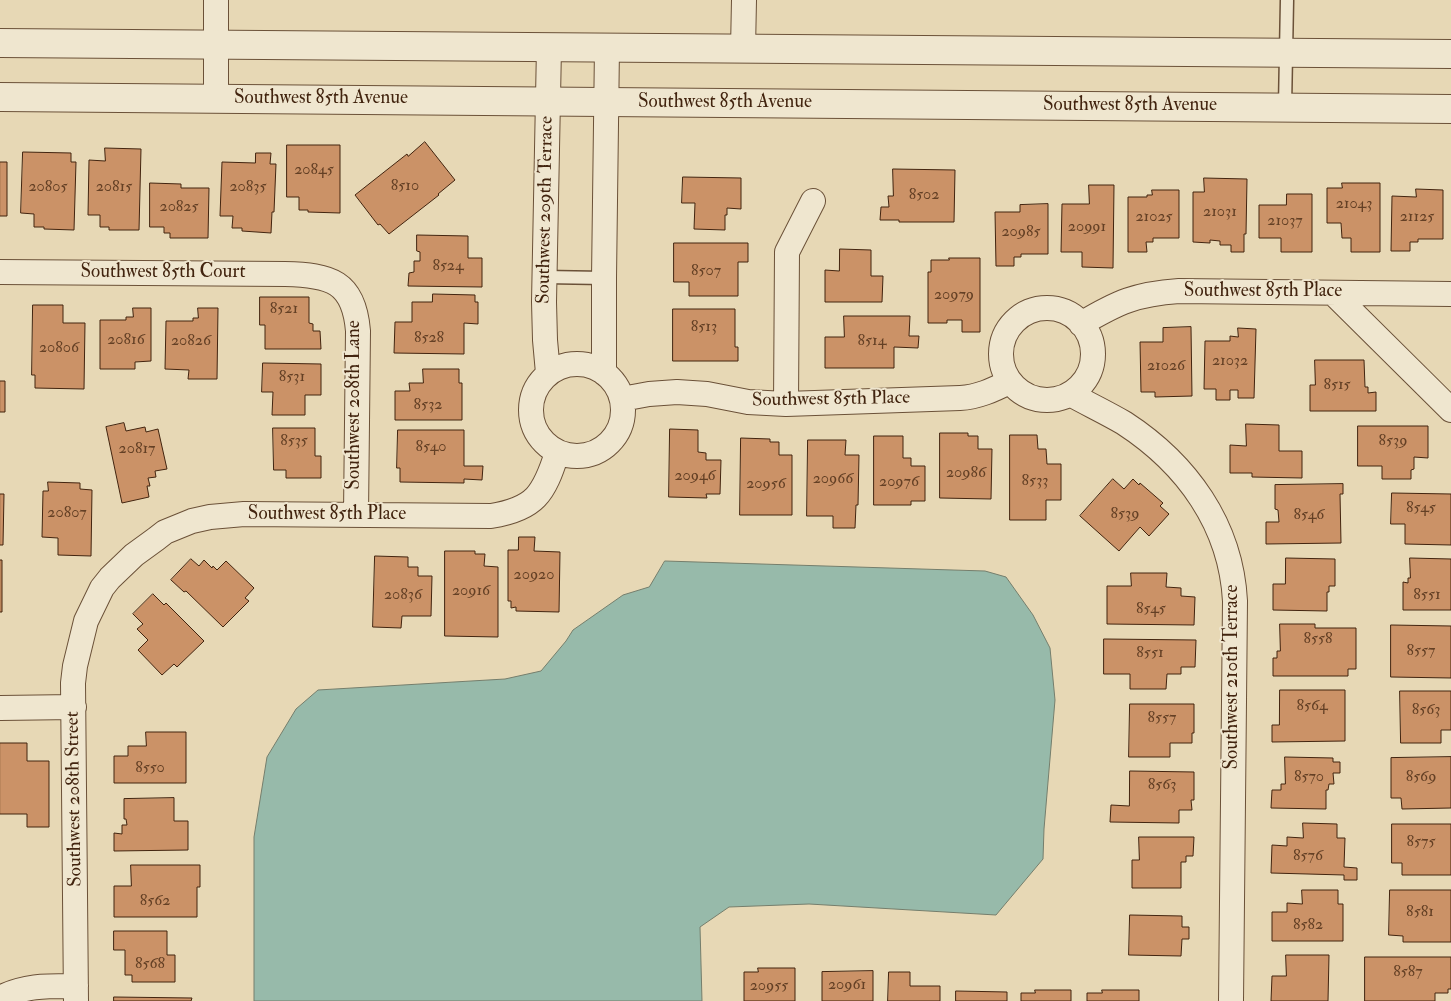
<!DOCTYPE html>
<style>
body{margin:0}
canvas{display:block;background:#e7d8b5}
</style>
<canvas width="1451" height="1001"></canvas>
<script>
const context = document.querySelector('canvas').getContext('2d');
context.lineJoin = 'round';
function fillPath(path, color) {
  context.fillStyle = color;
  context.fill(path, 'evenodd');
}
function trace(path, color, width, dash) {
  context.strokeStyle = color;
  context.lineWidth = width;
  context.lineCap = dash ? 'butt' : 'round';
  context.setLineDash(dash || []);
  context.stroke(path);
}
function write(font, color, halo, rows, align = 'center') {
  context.font = font + ' "IM FELL Double Pica",serif';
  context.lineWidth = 4;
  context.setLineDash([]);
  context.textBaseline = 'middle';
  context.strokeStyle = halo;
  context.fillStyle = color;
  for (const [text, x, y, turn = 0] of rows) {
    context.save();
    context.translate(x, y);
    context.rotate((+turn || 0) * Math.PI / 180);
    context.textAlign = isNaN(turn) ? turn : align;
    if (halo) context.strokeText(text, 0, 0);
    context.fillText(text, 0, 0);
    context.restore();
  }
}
const water = new Path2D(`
 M665 561 985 571 1006 577 1033 615 1050 648 1055 700 1044 829 1043 859 996 915 809 904 729 907 700 927 702 1001H254V837L267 757 296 709 318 690 505 679 541 671 566 641 573 630 623 595 649 587Z`);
const building = new Path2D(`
 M425 142 455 180 438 194 439 195 389 234 380 224 378 225 355 195 407 154 408 156Z
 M287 145H340V213L308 212V210H299V197H287Z
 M105 148 141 149 139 230H109V227H100V215H88L89 160 105 161Z
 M23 152 71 153V162H76L74 230 44 229V227H34V214L21 213Z
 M256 153H271L270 164H276L274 212H272L271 233 242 231V228H232L233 216H220L222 162 255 163Z
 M0 162H7V216H0Z
 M893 169 955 170 954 222H899V220H880L881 207H889L888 196H893Z
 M683 177 741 178V209L727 208V215H725V230L694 229 695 203H682Z
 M1204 178 1247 179 1246 234H1244V252H1231V245H1220V241L1210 240V243L1193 242V192H1204Z
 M150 183 181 184V188H209L208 238H170V233H164V227H150Z
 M1342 183H1380V252H1351V238H1342L1341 223H1327V188H1342Z
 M1089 185H1114L1113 268 1082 267V252H1061L1062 204H1089Z
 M1416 189 1443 190V239H1418V242H1410V251H1391L1392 196 1416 197Z
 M1152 190H1179V238H1153V242H1146L1147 252H1128V197H1147V195H1152Z
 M1287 194H1312V252H1281V238H1259V205H1286Z
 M1048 204V254H1021V257H1014V266H996L995 212H1020V205Z
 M417 235 468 236V258H482V287L408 286 409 273 414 272V261H420V252L417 251Z
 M674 243H748V262H738V296H689V282H674Z
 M840 249 871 250V276H883L882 302H825V270L839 271Z
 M949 258H980V332H962V320H947V323H928V272H931V260H949Z
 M433 294 475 295V302H478V324L464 323V354L394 353 395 322H412V302H432Z
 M260 297H309V323L313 324V331H320L321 349H265V325H260Z
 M33 305H63V323H85L84 389 35 388V375H32Z
 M133 308H151V361L135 362V369H100V320H126V317H133Z
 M198 308H218L217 379H188L189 370 165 369 166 321H193V318H198Z
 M673 309H735V347H738V361H673Z
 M844 316H910L909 336H919L918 348 894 347V368H825V337H844Z
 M1191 327 1192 396 1155 397V392H1141L1140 342H1163V328Z
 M1238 328 1256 329 1254 398H1238V390H1230V400H1216V389H1204L1205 341H1230V336L1238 337Z
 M1315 360H1364L1365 387H1368V393L1376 392V411H1310V385H1315Z
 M263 363 321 364V395H305V415H272L273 392H262Z
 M423 369H459V383H462V420H395V391H410L409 383H423Z
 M0 381H5V412H0Z
 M124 423 126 431 145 427 146 432 158 429 167 469 155 471 156 477 148 478 150 486H147L149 497 122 503 106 427Z
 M1246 424 1279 425V451H1302V478L1252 477V473H1230V445L1246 446Z
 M1358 426H1428V458L1414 457V469L1411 470V479H1382V466H1358Z
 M273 428H315V456H321V478H286V470H274Z
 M670 429 698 430V452L706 453V460H721L720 494H706L707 498 669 497Z
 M398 430H464V466H483L482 480 464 479V483L400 482V468H397Z
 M940 433H968V436H978V449H992L991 499 940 498Z
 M1010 435H1037L1038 449H1046L1047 464H1061V500H1046V520H1010Z
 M874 436H903V458H911V466H925V501H911V505H874Z
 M741 438 770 439V442H779V455H792V515H740Z
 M808 440H846L845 455H859L858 505H856L855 528H833V516H807Z
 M1113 479 1124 489 1133 479 1139 485 1140 483 1163 503 1160 506 1169 514 1149 536 1140 527 1119 551 1080 516Z
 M48 482 80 483V489L92 490 91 556 58 555V538L42 537 43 491H48Z
 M1343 484V494H1340L1341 543 1266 544V522H1279L1278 510 1275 509V485Z
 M1392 493 1451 494V545L1405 544V524H1391Z
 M0 494H4L3 545H0Z
 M519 537H535L534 551 560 552 559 612 516 611V607L511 608V601H508V550H518Z
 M445 551H475V554H485L484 566 498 567V637L445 636Z
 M375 556 408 557V567H418V576H432L431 616H402L401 628 373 627Z
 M1286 558 1335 559V586H1329V592H1327V611L1273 610V584H1285Z
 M1410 558 1451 559V610H1403V582L1408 583V578H1410Z
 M191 559 199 566 204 560 212 568 213 566 217 570 226 561 254 588 245 598 249 601 223 627 186 591 184 592 171 580Z
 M0 560H2V612H0Z
 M1131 573H1167L1166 587 1181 588V596L1195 597 1194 625 1107 624V586H1131Z
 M153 594 164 605 166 603 204 641 177 667 174 664 162 675 138 650 148 640 137 629 143 624 133 614Z
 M1280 624H1315V628H1356V669H1348V676H1273V658H1277V651H1280Z
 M1391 625 1451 626V678L1391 677Z
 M1104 639 1196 640 1195 667H1181V674H1167L1166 689H1130V674H1104Z
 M1280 690H1345V741L1272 742V725H1279Z
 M1400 691H1451V730H1441V743H1401Z
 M1130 704H1194V733H1192V743H1170V757H1129Z
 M146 732H186V783H114V756H128V746H146Z
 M0 743H27V761H49V827H27V814H0Z
 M1285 757 1333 758V762H1340V773H1333L1334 784H1329L1328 790H1326V809L1271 808 1272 790H1281V784H1285Z
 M1451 757V808L1402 809 1401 798H1391V758Z
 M1130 771 1194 772V800H1191L1192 810H1179V823L1110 822 1111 805 1129 806Z
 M174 798V821H188V850L114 851V833L122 834V825H127L126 819H124V799Z
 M1303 823 1337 824V838H1345L1344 867 1357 868V880H1344V875L1271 873 1272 845 1287 846V837L1303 838Z
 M1392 824H1451V875H1402V863H1392Z
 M1139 837H1194L1193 856H1186V862H1181V888H1132V860H1139Z
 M131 865H200V887H197V917H114V886H131Z
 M1302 890H1338V904H1343V941H1272V912H1287V903L1302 904Z
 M1390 890H1451V942H1403V936L1389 935Z
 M1130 915 1182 916V927H1189V939H1182L1181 956 1129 955Z
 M114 931H167V955H175V982H132V975H125V950H114Z
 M1286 955H1329L1328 1001H1271L1272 976H1286Z
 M1365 957H1451V989H1448V993H1435V1001H1365Z
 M758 968H795V1001H744V972H758Z
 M873 971V1001H822V972Z
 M889 972H910V986H940V1001H888Z
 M1035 990H1071V1001H1021V993H1035Z
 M1102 990H1139V1001H1087V993H1102Z
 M956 991 1007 992V1001H956Z
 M114 997 192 998 191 1001H114Z`);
const service = new Path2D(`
 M1285 107 1287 0
 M545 277 604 278`);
const minor = new Path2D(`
 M743 49 744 0
 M216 99V0
 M0 272 285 274C330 275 354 281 358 331L356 514
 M1333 293 1451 410
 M1001 354a46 46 0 1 1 92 0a46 46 0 1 1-92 0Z
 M1081 324C1118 302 1136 294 1179 291L1451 294
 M531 410a46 46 0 1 1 92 0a46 46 0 1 1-92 0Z
 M548 373 545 340 544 302 549 47
 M604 373V278L607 47
 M1070 394C1088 404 1107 413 1124 423 1187 464 1231 525 1235 601L1231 1001
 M622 399 649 394 677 392 707 394 748 402 786 404 960 398C978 397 993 390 1009 382
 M786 404 787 252 813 201
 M0 708 74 707
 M0 998C25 985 49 986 76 986
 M76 1001 73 683 75 666 86 621 102 588 110 578 134 555 156 539 165 532 192 521 210 517 244 514 491 516C535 509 544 494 557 453`);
const tertiary = new Path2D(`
 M0 43 1451 54
 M0 97 1451 109`);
const numberNames = [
 ["20845",314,171],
 ["8510",405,187],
 ["20805",48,188],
 ["20815",114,188],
 ["20835",248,188],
 ["8502",924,196],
 ["21043",1354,205],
 ["20825",179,208],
 ["21031",1220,213],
 ["21025",1154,218],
 ["21125",1417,218],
 ["21037",1285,222],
 ["20991",1087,228],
 ["20985",1021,233],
 ["8524",448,267],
 ["8507",706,272],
 ["20979",954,296],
 ["8521",284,310],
 ["8513",704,328],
 ["8528",429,339],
 ["20816",126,341],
 ["20826",191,342],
 ["8514",872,342],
 ["20806",59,349],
 ["21032",1230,362],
 ["21026",1166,367],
 ["8531",292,378],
 ["8515",1337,386],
 ["8532",428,406],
 ["8535",294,442],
 ["8539",1393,442],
 ["8540",431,448],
 ["20817",137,450],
 ["20986",966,474],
 ["20946",695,477],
 ["20966",833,480],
 ["8533",1035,482],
 ["20976",899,483],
 ["20956",766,485],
 ["8545",1421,509],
 ["20807",67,514],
 ["8539",1125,515],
 ["8546",1309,516],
 ["20920",534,576],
 ["20916",471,592],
 ["20836",403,596],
 ["8551",1427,596],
 ["8545",1151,610],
 ["8558",1318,640],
 ["8557",1421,652],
 ["8551",1150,654],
 ["8564",1312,707],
 ["8563",1426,711],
 ["8557",1162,719],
 ["8550",150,769],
 ["8570",1309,778],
 ["8569",1421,778],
 ["8563",1162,786],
 ["8575",1421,843],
 ["8576",1308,857],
 ["8562",155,902],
 ["8581",1420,913],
 ["8582",1308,926],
 ["8568",150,965],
 ["8587",1408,973],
 ["20961",847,986],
 ["20955",769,987]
];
const streetNames = [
 ["Southwest 85th Avenue",321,99],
 ["Southwest 85th Avenue",725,103],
 ["Southwest 85th Avenue",1130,106],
 ["Southwest 209th Terrace",546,210,-89],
 ["Southwest 85th Court",163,273],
 ["Southwest 85th Place",1263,292],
 ["Southwest 85th Place",831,400,-1],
 ["Southwest 208th Lane",355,405,-90],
 ["Southwest 85th Place",327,515],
 ["Southwest 210th Terrace",1233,677,-90],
 ["Southwest 208th Street",75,799,-91]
];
fillPath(water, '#97baaa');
trace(water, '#757e6c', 1);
fillPath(building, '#cb9267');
trace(building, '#42240f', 1);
trace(service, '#6b5138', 15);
trace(minor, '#6b5138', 26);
trace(tertiary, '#6b5138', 30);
trace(service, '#efe6cf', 12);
trace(minor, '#efe6cf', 24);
trace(tertiary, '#efe6cf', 28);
write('16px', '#644025', null, numberNames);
write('19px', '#42240f', '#efe6cf', streetNames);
</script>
